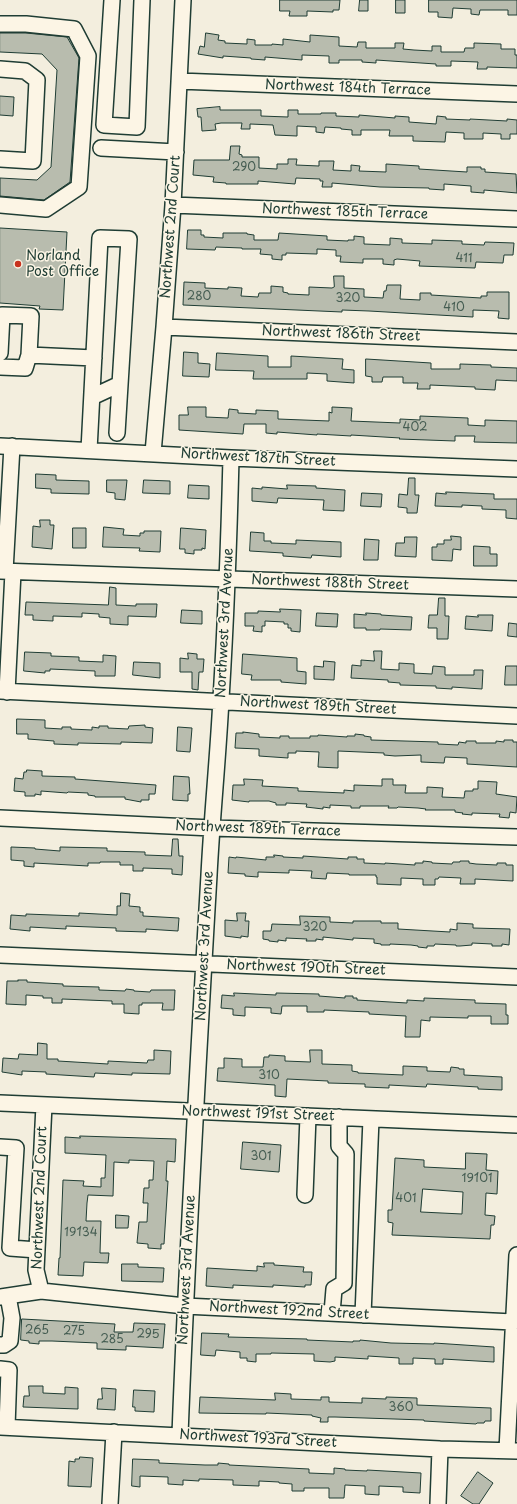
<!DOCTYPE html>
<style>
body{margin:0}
canvas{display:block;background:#f3eede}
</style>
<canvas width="517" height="1504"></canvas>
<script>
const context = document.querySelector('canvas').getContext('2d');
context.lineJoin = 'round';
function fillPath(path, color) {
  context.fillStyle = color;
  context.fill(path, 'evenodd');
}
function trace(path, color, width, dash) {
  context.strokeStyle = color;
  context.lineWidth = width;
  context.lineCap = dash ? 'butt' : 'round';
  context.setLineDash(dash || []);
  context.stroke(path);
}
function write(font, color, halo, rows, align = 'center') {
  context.font = font + ' "Playpen Sans",sans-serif';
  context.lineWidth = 3;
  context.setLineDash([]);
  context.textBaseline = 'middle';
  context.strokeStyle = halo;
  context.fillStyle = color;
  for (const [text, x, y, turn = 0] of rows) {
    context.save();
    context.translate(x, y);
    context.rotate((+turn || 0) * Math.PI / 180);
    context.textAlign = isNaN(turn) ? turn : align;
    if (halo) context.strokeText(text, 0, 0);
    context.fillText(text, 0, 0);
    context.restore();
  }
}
const building = new Path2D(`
 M280 0H340L339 10H333V12L307 11V16H289L290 11H280Z
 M360 0H368V11H359Z
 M396 0H405V13H396Z
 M429 0H517V15H508V10H480L479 15 471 14V9L453 8 452 18 438 17V12H429Z
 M0 33H26L67 37 79 58 70 182 44 200 0 196V178L37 180 51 167 57 70 42 54 0 52Z
 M206 33 219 35 218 40 225 41V43L247 44V39L255 40V45H272V44L283 45V39L310 42V35L339 37V46L357 47 358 42H366V48H395V43H404L403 49 414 50 432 51V46H441V52H464L465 48H474V43L501 44V49H515V55H517V68L487 67V69H477L478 62 451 61V66H436V64L376 60V63L362 62V60H339V63H329V56L302 55V60L265 57V60L251 59V58L223 56V58L198 54 200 46 204 47Z
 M0 96 14 97 13 116 0 115Z
 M220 107V110H261V116L288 117V110H298V114H321V113H336V116L359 117V115L395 118V116L409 117V122L436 124 437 116 446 117V119L470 120V119L507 121V119L517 120V134H510V139H501V134L483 133V139H464V133L446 132 445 142 413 141V136H389L390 130H361V135H352V130L341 129V128L325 127 324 133 316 132V127L297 126V136L275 135 273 125 250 124V129H241L242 123H221L215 124 216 130 202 131 201 117H198L197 109Z
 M231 146H240L239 154 242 155V157H259V168L277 169V164H288V159H297L296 165 319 166V161H334L333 170 351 171V165L360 166 359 171 386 172V164L419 166V169L467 172V167H481V169H485V172L516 174 517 193 484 190V193L471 192V186L444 184V190L429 189V188L380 187 332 183V187H322L323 181H320V179L296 178 295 184 258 181V184H226V183L213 182 214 177 193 175 194 160H229Z
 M0 228 67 232 63 310 39 309 40 306 0 303Z
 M188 230H201V235H204V237L223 238V233H247V234L254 235V240H278L279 233 327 236V240L348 241V240H354V236L364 237V244L390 245V238L402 239V243L432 244V240L462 241V244L484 245 485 242 514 243 513 255H504L503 263 476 262 475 268 419 266 420 261 397 259 394 260V265L383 264V259H363V263L340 262 341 256H336V250L317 249V254L286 253V255H282V260L272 259V255L260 254 261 249H242V248L216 247 215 250 187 249Z
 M334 276H344V288L364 289V297L383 298 384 291H386L387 285H401L400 299 420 300V293H431V295L481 298V296H487V292H509V319L498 318 499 311 473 310V317L369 311 342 310V312L183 305 184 282 205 283V288L228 289V287L242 288 241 296 258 297 259 293H271V286L283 287V292L288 293V294L309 295V287L332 288 334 287Z
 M184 352 198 353V363L210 364 209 377 183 376Z
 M217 353 268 356V367H291V356L343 359 342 369 354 370V383L327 381V374L307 373V379H253L254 371 216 370Z
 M366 359 431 363V369H460V364L491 365V367L517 368V381L496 380 495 390 475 389V387L430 385V389H417L418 383H403V377H383L382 382H372V377L366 376Z
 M188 407H206V417L228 418 229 409 238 410V413L256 414V410L278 411V419L329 421V412L332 413V407L352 408 351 421 400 423V419L420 420V416L468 418V425L485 426V420L517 421V443L474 442 475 436H455V441L399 439 400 438 351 435V436L317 434V435L277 432V434L266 433V424H244L243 434 179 430V415H188Z
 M36 474 56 475V480L89 481V494L51 493V489L36 488Z
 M409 478H415V495H419L417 513H407V508L398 507 399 494 407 495Z
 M107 480H127L125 500 115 499V493L107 492Z
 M144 480 170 481V494L143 493Z
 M189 485 209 486V499L188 498Z
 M287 485 316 486V488L345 490 344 511 323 510 324 500 278 498 277 503 252 501V488L262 489V487L287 489Z
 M446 492 494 494V499H517V519L506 518V510L482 509V506L462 505V507L435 506 436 493 446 494Z
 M362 493 382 494 381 507 361 506Z
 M40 520H50V525H54L52 549 32 547 33 526 40 527Z
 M104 527 124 529 123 535 140 536V533H144V531H161L160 552 139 551 140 548 103 547Z
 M73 528H86V548H73Z
 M181 528 206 530 205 549 202 548V550H194V554L185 553V549H180Z
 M251 532 264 533V541H271V543L296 544V540L341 542V557L312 555 311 558 283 556V553L250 551Z
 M451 536 461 537V550L453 549 452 561 432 560V547H437V544H444V540H451Z
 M405 537H417L416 557 395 556 396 543H404Z
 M365 539 379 540 378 560H364Z
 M474 546 490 547V554H497V566H474Z
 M110 587 116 588V605L136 606V604H157L156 617 128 616V625L110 624V618L99 617V614L82 613V617L53 616V621L33 620V615H25L26 602 108 605Z
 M439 598H445V616H449L448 639H437V628H428L429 615H437Z
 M280 609 301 610 300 632 291 631V628H288V624H284V622L265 621V626H262V632L253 631 254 626H245V613H258V611L280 612Z
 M182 610 202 611V624L181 623Z
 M317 613 338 614 337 627 316 626Z
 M366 613 381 614V615L412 617 411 630 380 629V630H366V628H354V614L366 615Z
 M478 615H493L492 631 465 629 466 616 478 617Z
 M509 623 517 624V637L508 636Z
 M374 651H382L381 669 399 670V663L414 664V673L432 674 433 666 445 667V675H474V670H483L482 689 452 687V689L436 688V686L400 685V683L388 682V680L351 678 352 665 361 666V660L374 661Z
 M25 652 51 653V656L79 657V661L103 662V655L116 656 115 676H95V671L50 669V671H45V673L24 671Z
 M188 653 197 654V659H204L203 672H199L198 690 192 689V672H180V658L188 659Z
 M243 654 297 658V671L306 672V684L281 682V680H251L252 675 242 674Z
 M324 661 335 662 334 680 314 679V666L323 667Z
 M134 662 160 663V678L133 675Z
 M506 666H517V685H505Z
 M17 719 45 720V728L62 729V727H71V729L92 730V727L99 728V726H108V728L128 729 129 726 145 725V727L153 728 152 743 121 742V744L78 743V745L54 744V741L28 739V734H17Z
 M178 727 192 728 190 752 177 751Z
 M243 732 259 734V737L280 738V736H289V738H310V736H318V735L347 737V736H355V734L364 735V736L371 737V740L438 742V744L458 745 459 742 466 743V741H476V743H496V741L504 742V740H513V742H517V767L467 764V758L445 757 444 763 421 762V755L395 756 384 755V753L338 751V768L318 767 319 752 296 751V753H288V758L259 756V749L235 748 236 733H243Z
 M27 770 42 771V776L75 777V779L156 785 155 794H149V800H141V802L125 799V797H95V796L88 795V793L68 792 67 793 41 791V795L35 794V796H25V792L14 791 15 778 23 779 24 772H26Z
 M174 776 189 777 190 794H188V801L173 800Z
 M244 779 263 780 262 786 298 788V791L344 793V790L354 791V785L382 786V779H393V785H406L405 793H427V787L443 788 442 797 464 798 465 791H473V789H478V781L497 782 496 794 517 797 516 813 510 812 509 818 499 817 500 814 472 813V815L462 814 463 813 455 812V810H425L426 809 418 808 398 807 397 808H388L389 806H360V808H351V806L330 805V808L323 807V809L306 807 307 804 286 803V805H276V803L269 801H249V802L232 800 233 785H244Z
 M173 839H178L179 856H183L182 875 172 874V869L143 868V871H133V865H120V862H100V863H88V866L34 863V867L24 866V861L11 860V847L35 848V849L60 851V847L107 848V851L145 852V855L171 856Z
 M274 855 283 856V857L303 858V856L348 859V857H357V859H364V863L385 864V863L415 865V863H423V861L432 862V863L452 864 453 862H460V861H469V863L476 864 497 865V863H506V865H513V881L475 879V884H460L461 878 439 877 438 879H435V885H423V879L401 878V885L377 884V877H376V875H349V874L327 873 326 879 311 878 312 871 289 870V873L258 872V877L245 876V874L228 873 229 857 236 858V857L266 860V857H274Z
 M121 893 130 894 129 906 140 907V912H143V916L179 918 178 931 146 929V932L116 931V928L66 926V929L30 927V931L10 929 11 915 26 916V914L79 916V913L117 915V906H120Z
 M237 913H246L245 921H249L248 937 241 936V938L225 936V920L237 921Z
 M300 916 330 917V922L353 923V921H381V923H398V929L450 932V929L457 930V923L473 924V928L510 929 509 945 502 944V946H492V944L472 943V945L460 946H456V945L435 944 434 946H427V948L418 947V946L411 945 390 944V945H381V944L374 943V939L353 938V940L323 937V940L316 939V941H306L307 939 286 938V941L278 940V942L269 941V940L263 939V931H271L272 924 300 925Z
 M18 980H27V982L63 984V986L99 987V990L125 991 126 989 134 990V991L150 992 151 990H175L174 1010H162L163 1003H142V1005H139V1014L124 1013V1004H112V1001L62 999V1003H52V998H43V996L26 995V1005L6 1004 7 981H18Z
 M234 993 276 995V993L319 994V996L345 998V996H353V998H357V1000L407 1003V1000L424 1001V998L475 1000V1003L506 1004V1015H508V1024H491V1016H468V1018L430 1017V1021L421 1020 420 1037H405L406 1016 369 1014V1012L324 1010V1012H307V1006H282L281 1014 271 1013V1008L245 1007V1016L233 1015V1009L221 1008 222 995 234 996Z
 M38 1043 47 1044V1059H58V1061L108 1064V1061L147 1063 148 1060H154V1050L171 1051 170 1074 132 1073V1075L95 1073 94 1077 46 1074V1072L22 1071V1075L2 1072 3 1058 18 1059 19 1054 37 1055Z
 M310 1050H322V1064L352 1065V1071L358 1072V1073L403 1075V1066L427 1067V1071L450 1072 451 1067 459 1068V1069H464V1075L502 1077V1090L478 1089V1087L427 1084 426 1087 389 1085V1088L365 1087V1084L328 1083V1081L287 1079 286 1097 275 1096V1085L217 1081 218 1068H224V1058L242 1059V1067H263L264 1057H269V1055L285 1056V1061L310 1062Z
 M80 1136 176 1139 175 1162 167 1161 166 1181H168L164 1244H161V1249L148 1248V1244L137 1243 139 1222H147L148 1203H143L144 1188H149V1180H153L154 1161 129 1160V1163L114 1162 113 1196 88 1195 87 1203 86 1221H101L100 1253H109L108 1263 84 1262 83 1276 58 1275 59 1258H60L63 1180 84 1181 83 1186 101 1187V1178H105L106 1155 65 1153V1137L80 1138Z
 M243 1142 281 1145 279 1172 241 1169Z
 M466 1153 487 1154 486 1170 498 1171 497 1194 486 1193 485 1215 495 1216 494 1225H491L490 1239 392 1235 393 1223 388 1222V1210H392L395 1158 424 1160V1167L465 1169ZM423 1189 463 1192 462 1214 421 1212Z
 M116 1215 129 1216 128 1228H116Z
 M264 1263H274V1265L304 1267 303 1272H312L311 1285H305V1287L273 1285V1287L233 1285V1288L206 1286 207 1268 257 1271V1266L264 1267Z
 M122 1264H138V1267L164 1268 163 1282 122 1281Z
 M22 1319 115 1324 114 1332H133L134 1323 165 1324 163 1348 126 1346V1350L97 1349V1343L52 1341H39V1344L29 1343V1341L21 1340Z
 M202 1333 229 1334 228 1337 307 1339V1340L353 1342V1341H360V1340L391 1343 434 1344V1343L494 1347V1362L443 1359V1364H435V1359L413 1358V1364H399V1358L368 1356V1359L335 1357V1361L330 1362 314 1361V1354L271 1353V1354H256V1362L247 1361V1358H240V1352L216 1350 215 1356 201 1355Z
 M29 1386H43V1393L65 1394V1387L78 1388V1409L23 1407 24 1396H29Z
 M102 1388 116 1389 115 1410 97 1409 98 1399H102Z
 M134 1390 155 1391 154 1412 135 1411V1407H133Z
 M275 1393 291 1394V1399L321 1400V1397H329V1402L362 1403V1398L386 1399V1397L417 1398V1405L491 1408V1421H485L484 1423H477L476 1424 424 1421V1420L335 1417H328V1422H320L321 1418 312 1416V1415L266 1413V1414L199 1413 200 1397 275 1400Z
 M80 1457 93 1458 91 1487 68 1486 69 1461 75 1462V1459H79Z
 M133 1459 159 1460V1463L205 1465H218V1463L229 1464V1465L309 1469V1473L334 1474V1468L345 1469V1470L367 1471V1470L421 1473 420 1493 403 1492V1487L379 1486V1495L365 1494V1486L345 1485 344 1498H329V1488H304V1491H292V1484L279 1483V1482L259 1481V1486L233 1485V1480L199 1479V1481L183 1480V1485L168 1484V1477L140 1476V1487L132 1486Z
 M478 1472 493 1483 479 1504H473L461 1496Z`);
const minor = new Path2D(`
 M112 0 104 125 137 127 142 0
 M0 24H26L74 29 88 56 79 187 46 209 0 205
 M0 69 25 71 37 80 33 161 0 159
 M179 81 517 94
 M101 148 176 152
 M173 205 517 219
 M164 327 517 342
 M0 353 2 315 31 316 29 355 25 368 0 367
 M29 355 94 358
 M92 397 120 384
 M0 446 231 458 517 469
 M89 450 100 238 129 239 117 433
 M153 453 164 327 173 205 183 0
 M0 571 517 589
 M5 571 12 446
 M0 691 517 716
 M7 692 13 572
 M0 818 212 828 517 837
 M0 955 517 977
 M0 1103 517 1125
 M0 1147 16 1148 10 1248 37 1250
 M305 1195 308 1116
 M41 1291 36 1270 44 1105
 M0 1297 41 1291 185 1306 513 1322
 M332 1313 334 1289 344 1283 346 1154 339 1146V1117
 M363 1315 371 1119
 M0 1345H4L10 1341 12 1318 8 1296
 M0 1369 9 1370 7 1427
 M0 1427 440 1449 517 1451
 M180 1435C187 1249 198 1062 209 875 212 816 218 758 221 699 226 618 229 538 231 458
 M507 1450 517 1255
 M110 1504 114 1432
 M438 1504 440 1449`);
const markers = [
 [18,264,4,"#c8321e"]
];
const numberNames = [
 ["290",244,168],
 ["411",464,259],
 ["280",199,297],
 ["320",348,299],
 ["410",454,308],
 ["402",415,428],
 ["320",315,928],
 ["310",269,1076],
 ["301",261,1157],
 ["19101",477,1179],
 ["401",406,1199],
 ["19134",81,1233],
 ["265",37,1331],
 ["275",74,1332],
 ["295",148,1335],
 ["285",112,1340],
 ["360",401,1408]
];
const streetNames = [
 ["Northwest 184th Terrace",348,88,2],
 ["Northwest 185th Terrace",345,212,2],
 ["Northwest 2nd Court",171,227,-86],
 ["Northwest 186th Street",341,334,2],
 ["Northwest 187th Street",258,458,3],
 ["Northwest 188th Street",330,583,2],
 ["Northwest 3rd Avenue",225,623,-87],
 ["Northwest 189th Street",318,706,3],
 ["Northwest 189th Terrace",258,829,2],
 ["Northwest 3rd Avenue",205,946,-87],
 ["Northwest 190th Street",306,968,2],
 ["Northwest 191st Street",258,1114,2],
 ["Northwest 2nd Court",40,1198,-88],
 ["Northwest 3rd Avenue",187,1270,-87],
 ["Northwest 192nd Street",289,1311,3],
 ["Northwest 193rd Street",258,1439,3]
];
const poiNames = [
 ["Norland",26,256],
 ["Post Office",26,272]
];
fillPath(building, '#b8bcae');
trace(building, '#1f3d34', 1);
trace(minor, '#1f3d34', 18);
trace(minor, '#fcf5e5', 15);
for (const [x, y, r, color] of markers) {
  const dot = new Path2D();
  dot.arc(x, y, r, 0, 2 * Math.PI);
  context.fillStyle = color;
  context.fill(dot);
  trace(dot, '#fcf5e5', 1.5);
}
write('12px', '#455d52', null, numberNames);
write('14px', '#1f3d34', '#fcf5e5', streetNames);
write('14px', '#1f3d34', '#fcf5e5', poiNames, 'left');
</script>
